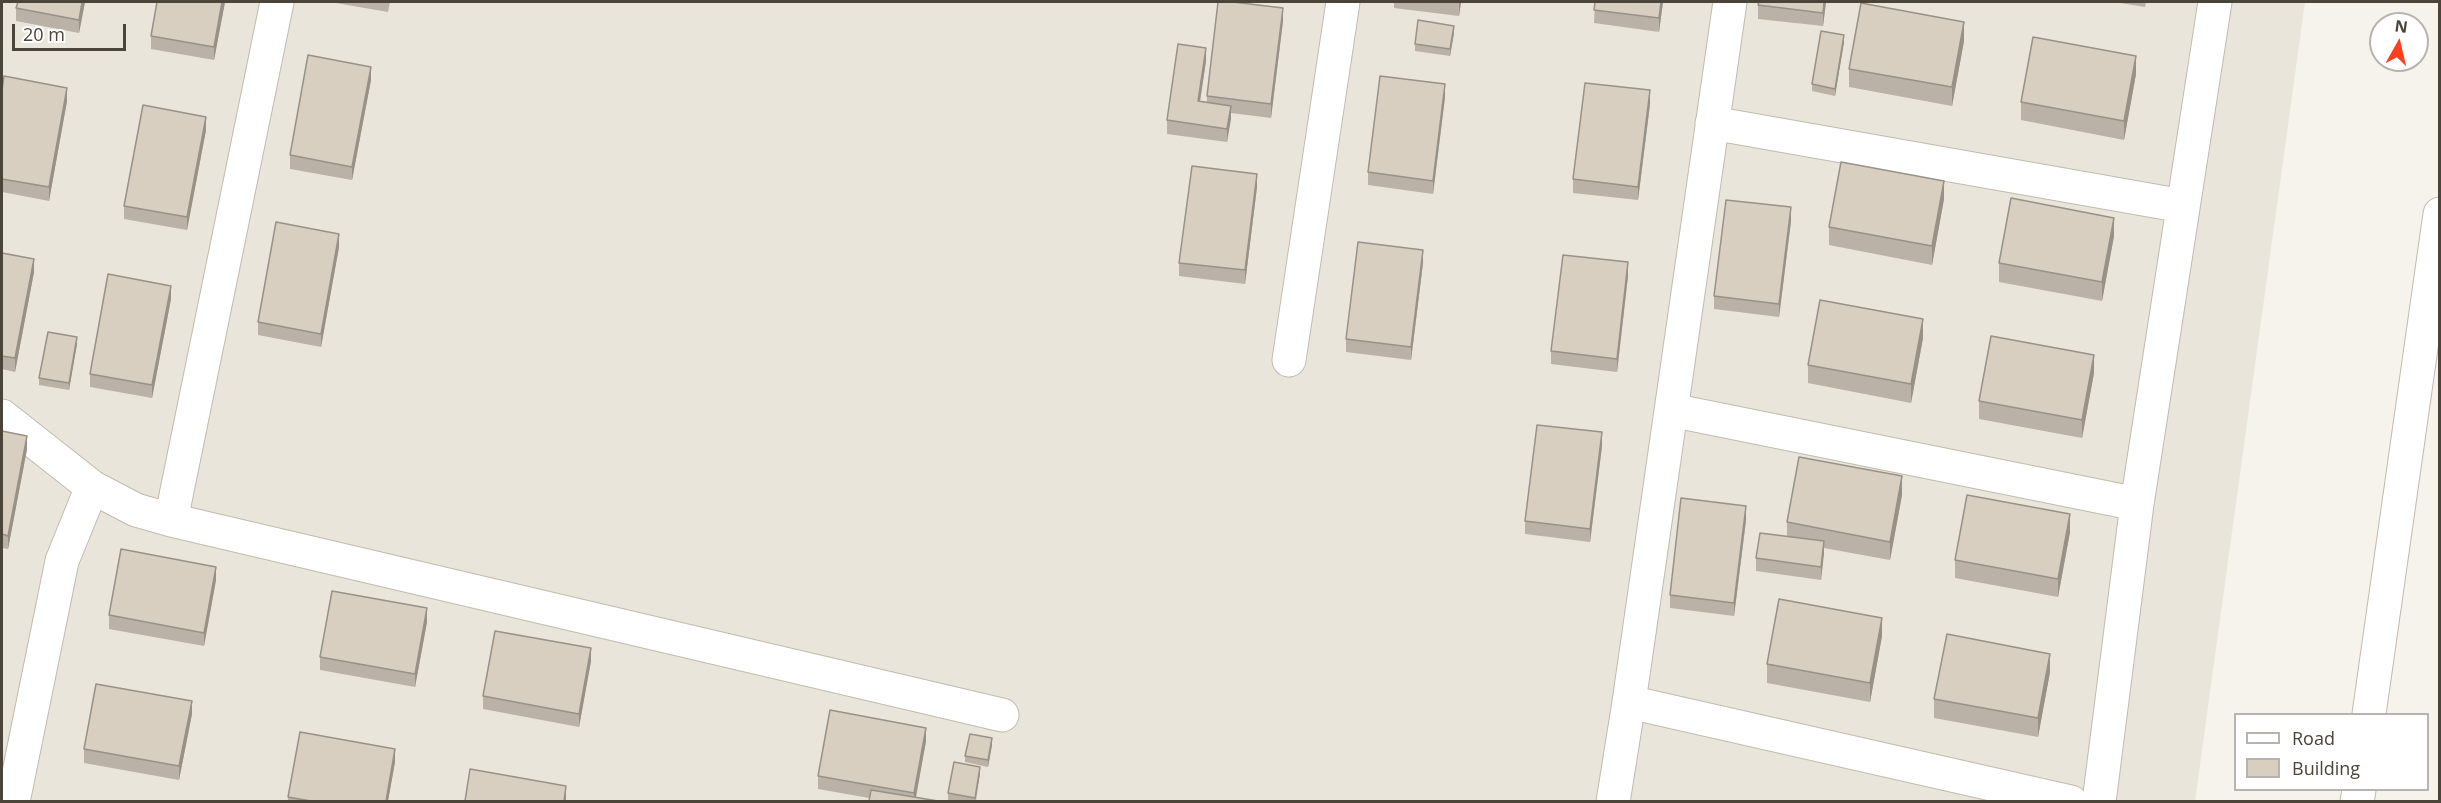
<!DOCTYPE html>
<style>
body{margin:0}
#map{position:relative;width:2441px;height:803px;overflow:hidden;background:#f6f3ec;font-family:"Open Sans",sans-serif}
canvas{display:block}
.frame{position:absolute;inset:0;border:3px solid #4b4439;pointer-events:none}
.legend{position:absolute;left:2234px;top:713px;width:195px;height:78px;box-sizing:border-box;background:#fff;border:2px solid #b7b4b0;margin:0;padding:8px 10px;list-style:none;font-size:18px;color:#4b4439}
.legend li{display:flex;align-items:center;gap:12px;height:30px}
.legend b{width:30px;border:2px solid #b7b4b0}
.north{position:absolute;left:2369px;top:12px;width:60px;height:60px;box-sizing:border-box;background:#fff;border:2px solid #b7b4b0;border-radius:50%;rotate:8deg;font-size:16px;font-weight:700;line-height:24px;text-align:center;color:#4b4439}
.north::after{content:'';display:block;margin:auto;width:21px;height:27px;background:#fc3f1d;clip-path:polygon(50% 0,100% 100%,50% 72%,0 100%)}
.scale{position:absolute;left:12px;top:24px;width:114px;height:27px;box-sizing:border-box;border:3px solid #4b4439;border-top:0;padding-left:8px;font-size:18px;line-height:21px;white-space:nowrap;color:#4b4439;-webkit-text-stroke:4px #fff;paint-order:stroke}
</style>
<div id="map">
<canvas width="2441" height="803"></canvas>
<div class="frame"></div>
<ul class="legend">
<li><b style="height:8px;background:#fff"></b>Road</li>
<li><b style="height:16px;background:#d8cfc1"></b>Building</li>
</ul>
<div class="north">N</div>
<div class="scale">20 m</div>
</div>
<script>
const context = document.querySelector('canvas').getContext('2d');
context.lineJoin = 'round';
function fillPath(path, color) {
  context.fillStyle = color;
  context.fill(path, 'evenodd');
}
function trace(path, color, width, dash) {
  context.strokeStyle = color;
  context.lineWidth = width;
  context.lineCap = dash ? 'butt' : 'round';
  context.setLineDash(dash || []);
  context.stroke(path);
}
const residential = new Path2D(`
 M2 2H2305L2195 801 2 802Z`);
const minor = new Path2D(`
 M1712 123 2183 206
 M1289 360 1343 2
 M1671 410 2137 504
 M2 416 92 487 136 510 171 520 1002 715
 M171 520 277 2
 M1629 702 2071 802
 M2369 714 2440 214
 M13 802 62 561 92 487
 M1613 802 1629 702 1730 2
 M2099 802 2137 504 2215 2
 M2357 802 2359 790`);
const wall = new Path2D(`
 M85 2 79 33 16 21V8Z
 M157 2H225L214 60 151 49V36Z
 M330 2H390L388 12Z
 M1394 2H1461L1459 16 1394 8Z
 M1595 2H1663L1659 32 1594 23Z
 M1826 2 1823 26 1758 19V5Z
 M2114 2H2146L2145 7Z
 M1283 21 1271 118 1231 113 1227 142 1167 134V120L1206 61 1200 101 1207 102V96Z
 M1454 33 1450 56 1415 51V44Z
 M1964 41 1952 106 1849 87V69Z
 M1844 42 1835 96 1812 91V84Z
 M2136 74 2124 140 2021 120V102Z
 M371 80 352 180 290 169V155Z
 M2 91 67 101 49 201 2 192Z
 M1445 97 1433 194 1368 185V172Z
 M1650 104 1638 200 1573 193V179Z
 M206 130 187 230 124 219V206Z
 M1257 187 1245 284 1179 276V263Z
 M1944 199 1932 265 1829 245V227Z
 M1791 221 1779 317 1714 309V296Z
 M2114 236 2102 301 1999 282V263Z
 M339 247 321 347 258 335V322Z
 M2 253 34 272 15 372 2 369Z
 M1423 263 1411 360 1346 352V339Z
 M1628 276 1617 372 1551 364V351Z
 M171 299 152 398 90 387V374Z
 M1923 338 1911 403 1808 383V365Z
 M77 344 69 390 39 385V378Z
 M2094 373 2082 438 1979 419V401Z
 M2 431 27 449 8 549 2 548Z
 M1602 446 1590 542 1525 534V521Z
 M1902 495 1890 560 1824 548 1821 580 1756 571V558L1787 536V522Z
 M1746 520 1734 616 1670 608V595Z
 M2070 532 2058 597 1955 578V560Z
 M216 580 204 646 109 629V615Z
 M427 622 415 687 320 670V657Z
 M1882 636 1870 702 1767 683V664Z
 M591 661 579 727 483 709V696Z
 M2050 672 2038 737 1934 718V699Z
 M192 714 179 780 84 763V749Z
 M926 741 916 798H869L818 789V776Z
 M992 745 988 767 965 762V756Z
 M395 762 388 801H288V797Z
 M980 774 976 801H956L948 800V793Z`);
const shadedWall = new Path2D(`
 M82 2H85L79 33V20Z
 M222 2H225L214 60V47Z
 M1459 2H1461L1459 16Z
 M1661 2H1663L1659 32V18Z
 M1824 2H1826L1823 26V13Z
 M1283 8V21L1271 118V104Z
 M1964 22V41L1952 106V87Z
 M1454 26V33L1450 56V49Z
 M1844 35V42L1835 96V89Z
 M1206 48V61L1198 114V101Z
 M2136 56V74L2124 140V121Z
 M371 67V80L352 180V167Z
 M1445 84V97L1433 194V181Z
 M67 88V101L49 201V187Z
 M1650 90V104L1638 200V187Z
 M1231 106V119L1227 142V129Z
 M206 117V130L187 230V217Z
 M1257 174V187L1245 284V270Z
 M1944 181V199L1932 265V246Z
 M1791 207V221L1779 317V304Z
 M2114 218V236L2102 301V282Z
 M339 234V247L321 347V334Z
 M1423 250V263L1411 360V347Z
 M34 259V272L15 372V358Z
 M1628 262V276L1617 372V359Z
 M171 286V299L152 398V385Z
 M1923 319V338L1911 403V384Z
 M77 337V344L69 390V383Z
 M2094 355V373L2082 438V420Z
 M1602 432V446L1590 542V529Z
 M27 436V449L8 549V536Z
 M1902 476V495L1890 560V542Z
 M1746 506V520L1734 616V603Z
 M2070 514V532L2058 597V579Z
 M1824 541V554L1821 580V567Z
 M216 567V580L204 646V633Z
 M427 608V622L415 687V674Z
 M1882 618V636L1870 702V683Z
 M591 648V661L579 727V714Z
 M2050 654V672L2038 737V718Z
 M192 701V714L179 780V766Z
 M926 728V741L915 801H914V793Z
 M992 738V745L988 767V760Z
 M395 749V762L388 801H386Z
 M980 767V774L975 801V798Z
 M566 786V801H564Z`);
const building = new Path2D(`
 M18 2H82L79 20 16 8Z
 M157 2H222L214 47 151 36Z
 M1218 2H1233L1283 8 1271 104 1207 96Z
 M1595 2H1661L1659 18 1594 10Z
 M1759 2H1824L1823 13 1758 5Z
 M1861 3 1964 22 1952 87 1849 69Z
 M1418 20 1454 26 1450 49 1415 44Z
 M1821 31 1844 35 1835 89 1812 84Z
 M2033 37 2136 56 2124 121 2021 102Z
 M1178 44 1206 48 1198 101 1231 106 1227 129 1167 120Z
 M308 55 371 67 352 167 290 155Z
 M4 76 67 88 49 187 2 179V91Z
 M1380 76 1445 84 1433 181 1368 172Z
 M1585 83 1650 90 1638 187 1573 179Z
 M143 105 206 117 187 217 124 206Z
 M1841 162 1944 181 1932 246 1829 227Z
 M1192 166 1257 174 1245 270 1179 263Z
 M2011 198 2114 218 2102 282 1999 263Z
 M1726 200 1791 207 1779 304 1714 296Z
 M276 222 339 234 321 334 258 322Z
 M1358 242 1423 250 1411 347 1346 339Z
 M2 253 34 259 15 358 2 356Z
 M1563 255 1628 262 1617 359 1551 351Z
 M108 274 171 286 152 385 90 374Z
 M1820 300 1923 319 1911 384 1808 365Z
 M48 332 77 337 69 383 39 378Z
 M1991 336 2094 355 2082 420 1979 401Z
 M1537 425 1602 432 1590 529 1525 521Z
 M2 431 27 436 8 536 2 534Z
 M1799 457 1902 476 1890 542 1787 522Z
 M1967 495 2070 514 2058 579 1955 560Z
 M1681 498 1746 506 1734 603 1670 595Z
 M1760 533 1824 541 1821 567 1756 558Z
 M121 549 216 567 204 633 109 615Z
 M332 591 427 608 415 674 320 657Z
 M1779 599 1882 618 1870 683 1767 664Z
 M495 631 591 648 579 714 483 696Z
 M1947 634 2050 654 2038 718 1934 699Z
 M96 684 192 701 179 766 84 749Z
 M830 710 926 728 914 793 818 776Z
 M300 732 395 749 386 801H311L288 797Z
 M970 734 992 738 988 760 965 756Z
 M954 762 980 767 975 798 948 793Z
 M470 769 566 786 564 801H465Z
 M871 790 938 801H869Z`);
fillPath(residential, '#eae5da');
trace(minor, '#c2bbae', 35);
trace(minor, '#fff', 33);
fillPath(wall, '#bab2a6');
fillPath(shadedWall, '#979187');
fillPath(building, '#d8cfc1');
trace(building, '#979187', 1.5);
</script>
